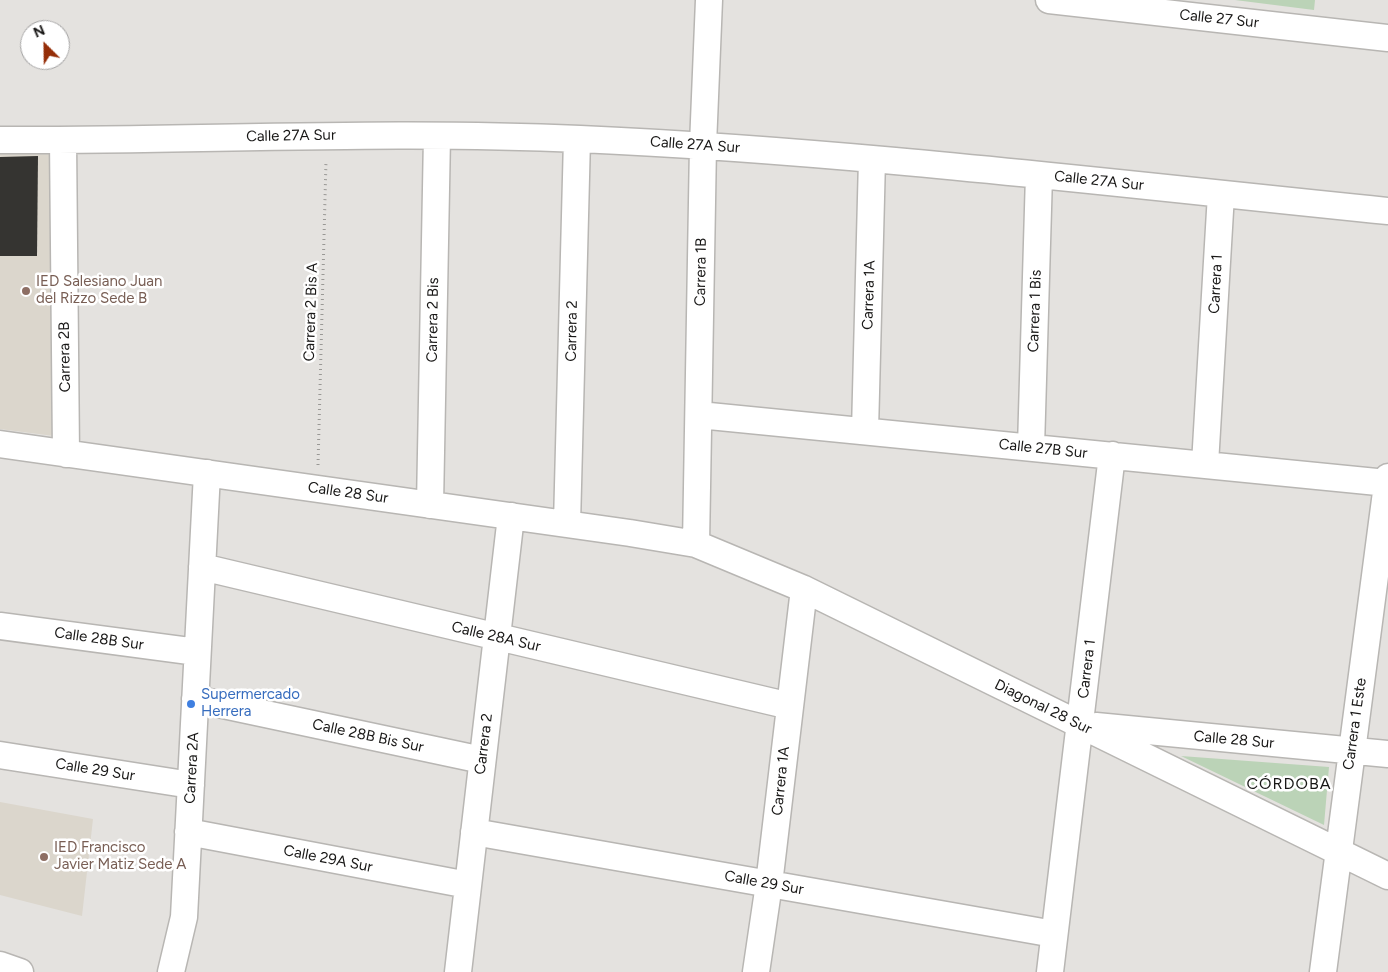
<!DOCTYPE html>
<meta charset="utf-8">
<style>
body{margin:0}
#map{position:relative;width:1388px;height:972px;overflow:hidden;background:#e4e2df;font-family:Figtree,sans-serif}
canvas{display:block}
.north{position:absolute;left:20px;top:20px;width:50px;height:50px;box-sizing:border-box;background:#fff;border:1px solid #a3a2a2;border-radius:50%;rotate:337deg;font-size:14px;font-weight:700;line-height:20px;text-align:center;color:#181716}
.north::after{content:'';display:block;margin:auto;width:18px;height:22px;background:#952e08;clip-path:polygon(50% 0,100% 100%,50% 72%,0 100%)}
</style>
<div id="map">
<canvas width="1388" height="972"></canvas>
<div class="north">N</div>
</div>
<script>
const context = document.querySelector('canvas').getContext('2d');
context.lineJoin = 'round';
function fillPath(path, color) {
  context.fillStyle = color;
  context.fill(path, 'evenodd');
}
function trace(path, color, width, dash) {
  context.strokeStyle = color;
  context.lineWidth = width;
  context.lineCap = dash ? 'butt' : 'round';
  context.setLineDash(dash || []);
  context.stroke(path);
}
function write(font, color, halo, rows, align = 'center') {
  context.font = font + ' Figtree,sans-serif';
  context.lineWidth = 5;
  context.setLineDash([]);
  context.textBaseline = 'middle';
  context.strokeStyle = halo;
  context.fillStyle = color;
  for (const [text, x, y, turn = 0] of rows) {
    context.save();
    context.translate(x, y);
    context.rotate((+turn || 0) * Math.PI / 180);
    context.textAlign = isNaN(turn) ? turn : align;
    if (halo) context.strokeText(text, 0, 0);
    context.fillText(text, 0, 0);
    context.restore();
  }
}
const built = new Path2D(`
 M0 154H49L54 436 0 429Z
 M0 802 93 819 82 916 0 895Z`);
const green = new Path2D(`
 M1235 0H1315L1314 10Z
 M1181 756 1329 767 1324 825Z`);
const building = new Path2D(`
 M38 156 37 256H0V157Z`);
const path = new Path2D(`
 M318 465 326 161`);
const minor = new Path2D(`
 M1049 0 1388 38
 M0 140C193 141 387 130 580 139 850 151 1119 184 1388 211
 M63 140 66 454
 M699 415 1388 483
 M865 431 872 159
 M0 444 630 533 696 544 804 589 1388 876
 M1031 447 1039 175
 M1205 464 1221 194
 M430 505 437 136
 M567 524 577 139
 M696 544 703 145 709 0
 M202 567 790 706
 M0 626 197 652
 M195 699 482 760
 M1096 726 1388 754
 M0 755 191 785
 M188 832 468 885
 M474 832 1054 934
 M0 965 20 972
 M171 972 184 917 207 473
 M458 972 511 516
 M756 972 769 884 804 589
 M1050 972 1112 455
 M1323 972 1388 477`);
const markers = [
 [26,291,5,"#8d6e63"],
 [191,704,5,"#3f7fe0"],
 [44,857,5,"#8d6e63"]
];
const streetNames = [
 ["Calle 27 Sur",1219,19,6],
 ["Calle 27A Sur",291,136,-1],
 ["Calle 27A Sur",695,145,4],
 ["Calle 27A Sur",1099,181,6],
 ["Carrera 1B",701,272,-89],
 ["Carrera 1",1216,284,-87],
 ["Carrera 1A",869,295,-88],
 ["Carrera 1 Bis",1035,311,-88],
 ["Carrera 2 Bis A",311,312,-88],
 ["Carrera 2 Bis",433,320,-89],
 ["Carrera 2",572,331,-89],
 ["Carrera 2B",65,357,-91],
 ["Calle 27B Sur",1043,449,6],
 ["Calle 28 Sur",348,493,8],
 ["Calle 28A Sur",496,637,13],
 ["Calle 28B Sur",99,639,8],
 ["Carrera 1",1087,669,-83],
 ["Diagonal 28 Sur",1043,707,26],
 ["Carrera 1 Este",1355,724,-82],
 ["Calle 28B Bis Sur",368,736,12],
 ["Calle 28 Sur",1234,740,5],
 ["Carrera 2",484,744,-83],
 ["Carrera 2A",192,768,-87],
 ["Calle 29 Sur",95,770,9],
 ["Carrera 1A",781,781,-84],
 ["Calle 29A Sur",328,859,11],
 ["Calle 29 Sur",764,883,10]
];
const educationNames = [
 ["IED Salesiano Juan",36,282],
 ["del Rizzo Sede B",36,299],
 ["IED Francisco",54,848],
 ["Javier Matiz Sede A",54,865]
];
const shopNames = [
 ["Supermercado",201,695],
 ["Herrera",201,712]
];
const neighbourhoodNames = [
 ["CÓRDOBA",1289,784]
];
fillPath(built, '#dbd6cc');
fillPath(green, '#bbd3b7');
fillPath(building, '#353431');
trace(minor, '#b8b6b3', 29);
trace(path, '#999895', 3, [1, 4]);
trace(minor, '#fff', 26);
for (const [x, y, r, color] of markers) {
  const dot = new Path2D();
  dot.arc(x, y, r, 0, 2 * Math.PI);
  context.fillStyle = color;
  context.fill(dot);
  trace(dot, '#fff', 2);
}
write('15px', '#181716', '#fff', streetNames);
write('15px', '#785e54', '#fff', educationNames, 'left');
write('15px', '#366cbe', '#fff', shopNames, 'left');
context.letterSpacing = '1px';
write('16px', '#181716', '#fff', neighbourhoodNames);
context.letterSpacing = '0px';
</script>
